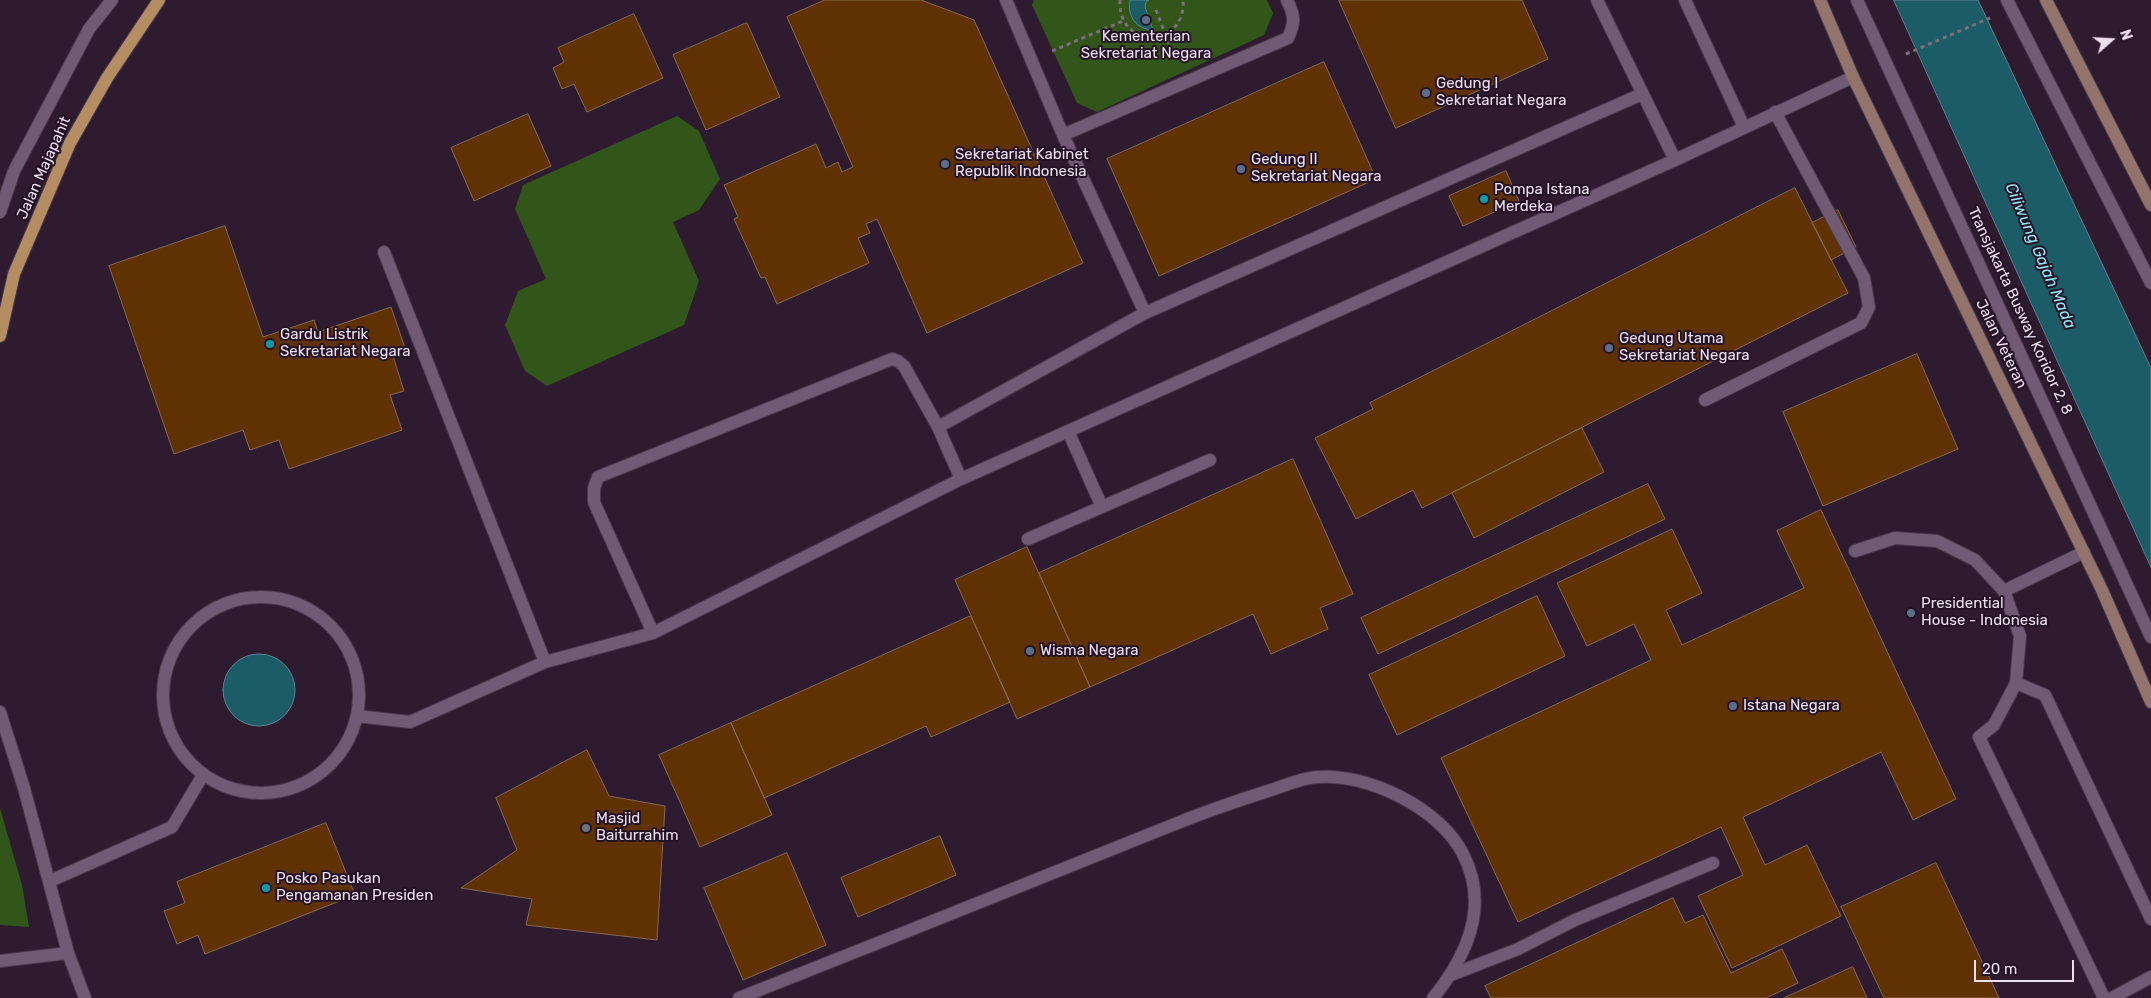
<!DOCTYPE html>
<style>
body{margin:0}
#map{position:relative;width:2151px;height:998px;overflow:hidden;background:#2e1b30;font-family:Rubik,sans-serif}
canvas{display:block}
.north{position:absolute;left:2086px;top:15px;width:50px;height:50px;-webkit-text-stroke:4px #241226;paint-order:stroke;rotate:71deg;font-size:14px;font-weight:700;line-height:20px;text-align:center;color:#ecdfee}
.north::after{content:'';display:block;margin:auto;width:18px;height:22px;background:#ecdfee;clip-path:polygon(50% 0,100% 100%,50% 72%,0 100%)}
.scale{position:absolute;left:1974px;top:960px;width:100px;height:22px;box-sizing:border-box;border:2px solid #ecdfee;border-top:0;padding-left:6px;font-size:15px;line-height:18px;white-space:nowrap;color:#ecdfee;-webkit-text-stroke:4px #241226;paint-order:stroke}
</style>
<div id="map">
<canvas width="2151" height="998"></canvas>
<div class="north">N</div>
<div class="scale">20 m</div>
</div>
<script>
const context = document.querySelector('canvas').getContext('2d');
context.lineJoin = 'round';
function fillPath(path, color) {
  context.fillStyle = color;
  context.fill(path, 'evenodd');
}
function trace(path, color, width, dash) {
  context.strokeStyle = color;
  context.lineWidth = width;
  context.lineCap = dash ? 'butt' : 'round';
  context.setLineDash(dash || []);
  context.stroke(path);
}
function write(font, color, halo, rows, align = 'center') {
  context.font = font + ' Rubik,sans-serif';
  context.lineWidth = 4;
  context.setLineDash([]);
  context.textBaseline = 'middle';
  context.strokeStyle = halo;
  context.fillStyle = color;
  for (const [text, x, y, turn = 0] of rows) {
    context.save();
    context.translate(x, y);
    context.rotate((+turn || 0) * Math.PI / 180);
    context.textAlign = isNaN(turn) ? turn : align;
    if (halo) context.strokeText(text, 0, 0);
    context.fillText(text, 0, 0);
    context.restore();
  }
}
const green = new Path2D(`
 M1034 0H1267L1273 13 1264 35 1097 112 1077 103 1032 5Z
 M677 116 699 131 720 179 699 210 673 222 699 281 684 325 547 386 525 371 505 325 518 291 546 279 515 209 523 185Z
 M0 808 22 885 29 927 0 925Z`);
const water = new Path2D(`
 M1130 0H1149L1146 2 1145 7 1153 30C1136 29 1127 17 1130 0Z
 M1894 0H1978L2151 368V567Z
 M223 690a36 36 0 1 1 72 0a36 36 0 1 1-72 0Z`);
const building = new Path2D(`
 M825 0H921L974 20 1083 263 927 333 877 219 866 224 870 233 858 238 869 263 777 304 765 277 761 278 734 219 738 217 724 185 816 144 826 168 838 162 842 172 853 167 787 17Z
 M1339 0H1522L1548 59 1396 128Z
 M634 14 663 78 587 112 574 84 562 89 553 68 564 62 558 48Z
 M747 23 780 97 706 130 673 55Z
 M1324 62 1376 179 1159 276 1107 159Z
 M528 114 551 166 474 201 451 148Z
 M1506 171 1519 201 1463 226 1449 196Z
 M1795 188 1848 293 1422 508 1413 490 1356 519 1315 438 1373 409 1370 403Z
 M1838 210 1856 247 1831 260 1812 223Z
 M225 226 263 337 314 320 318 332 391 307 406 351 393 356 404 391 390 395 402 430 289 469 279 440 250 450 243 430 174 454 109 266Z
 M1917 354 1958 449 1823 506 1783 412Z
 M1582 428 1604 472 1474 538 1452 493Z
 M1293 459 1353 594 1320 608 1328 629 1271 654 1253 614 1090 687 1039 573Z
 M1648 484 1665 519 1378 654 1361 618Z
 M1821 510 1956 799 1913 820 1881 752 1743 817 1765 865 1807 845 1841 916 1732 968 1698 896 1743 875 1721 827 1518 922 1441 758 1651 660 1634 624 1587 646 1557 583 1672 529 1702 593 1666 610 1682 645 1804 588 1777 531Z
 M1027 547 1090 687 1017 719 955 580Z
 M1537 596 1565 656 1397 735 1369 675Z
 M971 616 1010 702 931 737 926 726 764 798 731 723Z
 M731 723 772 815 700 847 659 755Z
 M587 750 609 796 665 806 657 940 526 925 532 899 461 888 517 850 496 798Z
 M326 823 355 895 205 954 198 935 177 944 164 911 185 903 177 882Z
 M940 836 956 875 858 917 841 878Z
 M787 853 826 945 743 980 704 888Z
 M1936 863 1999 998H1884L1841 907Z
 M1673 898 1685 923 1703 915 1731 973 1782 949 1798 983 1766 998H1491L1485 986Z
 M1853 967 1867 998H1784Z`);
const path = new Path2D(`
 M1120 0C1117 50 1187 48 1183 0
 M1156 10 1176 62
 M1052 51 1123 21
 M1906 54 1990 18`);
const service = new Path2D(`
 M1006 0 1063 135 1145 313
 M1597 0 1675 160
 M1685 0 1744 127
 M1857 0 2151 637
 M2007 0 2151 283
 M1063 135 1288 38C1295 23 1295 16 1287 0
 M0 212 14 171 89 29 112 0
 M384 252 545 662
 M1705 400 1861 323 1869 307 1864 278 1775 112
 M938 427 1145 313 1642 94
 M1068 431 1102 507
 M1028 539 1210 460
 M1855 551 1895 538 1937 541 1975 560 2004 591 2020 636 2016 683 1994 725 1979 737 2104 998
 M2004 591 2084 552
 M163 695a98 98 0 1 1 196 0a98 98 0 1 1-196 0Z
 M653 633 594 502V488L598 477 892 359 898 361 904 366 938 427 961 479
 M2016 683 2045 695 2151 919
 M0 712 24 788 68 953 85 998
 M357 716 410 722 545 662 653 633 961 479 1675 160 1853 77
 M50 881 172 827 203 775
 M0 961 68 953
 M1451 975 1518 949 1575 920 1713 863
 M739 998C794 976 849 954 903 933 990 898 1077 863 1165 828 1199 814 1233 802 1268 791 1284 786 1301 778 1318 777 1368 773 1441 809 1463 854 1490 906 1467 956 1433 998
 M2112 998 2151 977`);
const secondary = new Path2D(`
 M1820 0 1853 77 2102 590 2151 702
 M2046 0 2151 205`);
const primary = new Path2D(`
 M0 336 14 274 70 143 107 78 159 0`);
const markers = [
 [1146,20,5,"#5c6f8a"],
 [1426,93,5,"#5c6f8a"],
 [945,164,5,"#5c6f8a"],
 [1241,169,5,"#5c6f8a"],
 [1484,199,5,"#0f9aa8"],
 [270,344,5,"#0f9aa8"],
 [1609,348,5,"#5c6f8a"],
 [1911,613,5,"#5c6f8a"],
 [1030,651,5,"#5c6f8a"],
 [1733,706,5,"#5c6f8a"],
 [586,828,5,"#6b7280"],
 [266,888,5,"#0f9aa8"]
];
const poiNames = [
 ["Kementerian",1146,37,"center"],
 ["Sekretariat Negara",1146,54,"center"],
 ["Gedung I",1436,84],
 ["Sekretariat Negara",1436,101],
 ["Sekretariat Kabinet",955,155],
 ["Republik Indonesia",955,172],
 ["Gedung II",1251,160],
 ["Sekretariat Negara",1251,177],
 ["Pompa Istana",1494,190],
 ["Merdeka",1494,207],
 ["Gardu Listrik",280,335],
 ["Sekretariat Negara",280,352],
 ["Gedung Utama",1619,339],
 ["Sekretariat Negara",1619,356],
 ["Presidential",1921,604],
 ["House - Indonesia",1921,621],
 ["Wisma Negara",1040,651],
 ["Istana Negara",1743,706],
 ["Masjid",596,819],
 ["Baiturrahim",596,836],
 ["Posko Pasukan",276,879],
 ["Pengamanan Presiden",276,896]
];
const streetNames = [
 ["Jalan Majapahit",44,168,-66],
 ["Transjakarta Busway Koridor 2, 8",2020,311,65],
 ["Jalan Veteran",2001,344,64]
];
const waterNames = [
 ["Ciliwung Gajah Mada",2040,256,67]
];
fillPath(green, '#32551a');
fillPath(water, '#1b5c67');
trace(water, '#5a8390', 1);
fillPath(building, '#613201');
trace(building, '#846854', 1);
trace(service, '#49394b', 14);
trace(secondary, '#49394b', 14);
trace(primary, '#49394b', 14);
trace(path, '#7e6d80', 3, [4, 4]);
trace(service, '#715b74', 12);
trace(secondary, '#93746c', 12);
trace(primary, '#b58d63', 12);
for (const [x, y, r, color] of markers) {
  const dot = new Path2D();
  dot.arc(x, y, r, 0, 2 * Math.PI);
  context.fillStyle = color;
  context.fill(dot);
  trace(dot, '#241226', 2);
}
write('15px', '#ecdfee', '#241226', poiNames, 'left');
write('15px', '#ecdfee', '#241226', streetNames);
write('italic 16px', '#93e6f7', '#241226', waterNames);
</script>
